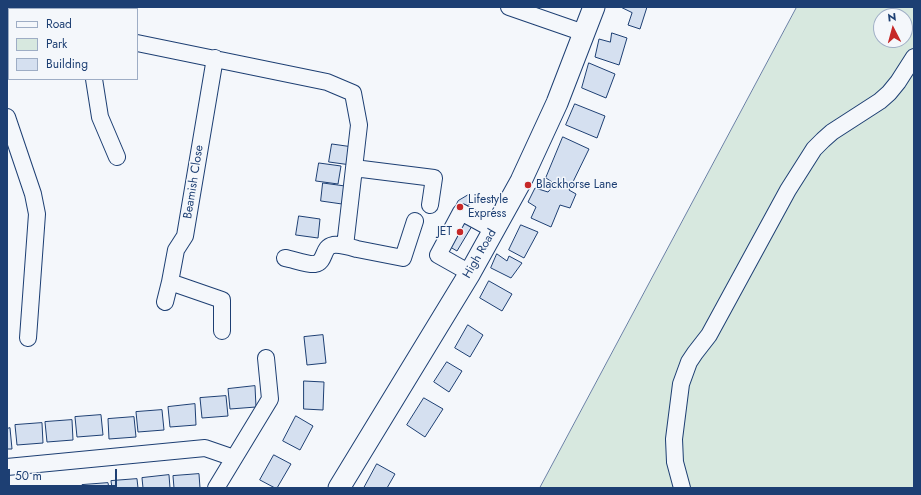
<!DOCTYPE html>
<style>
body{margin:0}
#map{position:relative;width:921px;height:495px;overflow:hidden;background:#f4f7fb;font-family:Jost,sans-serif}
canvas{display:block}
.frame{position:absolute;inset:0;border:8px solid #1d3f73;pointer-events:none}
.legend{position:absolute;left:8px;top:8px;width:130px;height:72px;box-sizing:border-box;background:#f4f7fb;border:1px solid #9eadc5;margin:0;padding:5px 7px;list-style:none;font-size:12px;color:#1d3f73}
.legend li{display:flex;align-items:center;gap:8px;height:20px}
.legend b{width:20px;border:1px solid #9eadc5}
.north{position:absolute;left:873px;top:8px;width:40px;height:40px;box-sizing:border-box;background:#f4f7fb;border:1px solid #9eadc5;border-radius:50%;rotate:354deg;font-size:11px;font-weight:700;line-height:16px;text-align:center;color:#1d3f73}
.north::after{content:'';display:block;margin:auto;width:14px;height:18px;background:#c62828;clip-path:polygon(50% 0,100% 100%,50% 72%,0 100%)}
.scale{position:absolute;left:8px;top:469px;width:109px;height:18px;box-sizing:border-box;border:2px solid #1d3f73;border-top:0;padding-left:5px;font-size:12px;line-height:14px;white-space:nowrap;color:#1d3f73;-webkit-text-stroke:3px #f4f7fb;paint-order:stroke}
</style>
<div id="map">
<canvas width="921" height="495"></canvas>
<div class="frame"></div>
<ul class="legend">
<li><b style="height:5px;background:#f4f7fb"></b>Road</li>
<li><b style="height:11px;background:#d7e8df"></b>Park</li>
<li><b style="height:11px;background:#d5e0f0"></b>Building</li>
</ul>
<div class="north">N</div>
<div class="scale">50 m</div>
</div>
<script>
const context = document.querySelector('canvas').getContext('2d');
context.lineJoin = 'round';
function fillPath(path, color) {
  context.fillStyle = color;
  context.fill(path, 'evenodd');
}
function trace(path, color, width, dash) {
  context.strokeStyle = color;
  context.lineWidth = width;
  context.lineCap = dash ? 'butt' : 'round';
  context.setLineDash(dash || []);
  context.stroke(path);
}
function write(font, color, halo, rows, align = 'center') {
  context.font = font + ' Jost,sans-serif';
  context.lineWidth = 3;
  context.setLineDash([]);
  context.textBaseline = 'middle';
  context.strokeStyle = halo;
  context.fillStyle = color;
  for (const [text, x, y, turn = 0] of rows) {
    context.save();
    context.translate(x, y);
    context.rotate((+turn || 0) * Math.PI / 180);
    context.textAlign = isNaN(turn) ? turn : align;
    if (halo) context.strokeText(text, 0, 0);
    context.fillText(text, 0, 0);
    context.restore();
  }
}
const green = new Path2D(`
 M797 7H914V488H540ZM881 16H905V40H881Z`);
const building = new Path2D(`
 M621 7H647L640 29 628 25 632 13Z
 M612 33 627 38 619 65 595 57 599 39 610 42Z
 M589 63 615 74 606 98 582 88Z
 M575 104 605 116 597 138 566 125Z
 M563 137 589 149 569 190 576 194 570 208 560 205 551 227 531 218 536 207 528 202 535 188 548 192 555 184 546 178Z
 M332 144 353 147 351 165 329 162Z
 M319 163 341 166 338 184 316 181Z
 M323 183 345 186 342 204 321 201Z
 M470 194 471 203 450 218 458 201Z
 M463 214 475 221 457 251 445 244Z
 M299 216 320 219 318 238 296 235Z
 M521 225 538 232 524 258 509 250Z
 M497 254 507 261 509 256 522 263 511 278 491 268Z
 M489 281 512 294 502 311 480 298Z
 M468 325 483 335 470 357 455 348Z
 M323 335 326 363 307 365 304 337Z
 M447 362 462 371 449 392 434 382Z
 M304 381 324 382 323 410 304 409Z
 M255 386 256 407 230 409 228 389Z
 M226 396 228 416 202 418 200 398Z
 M424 398 443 409 425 437 407 425Z
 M195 404 196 425 170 427 168 407Z
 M162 410 164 430 138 432 136 412Z
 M101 415 103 435 77 437 75 417Z
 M296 416 313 426 300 450 283 441Z
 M134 417 136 437 109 439 108 419Z
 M72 420 73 440 47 442 45 422Z
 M42 423 43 443 17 445 15 425Z
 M10 428 12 449H7V429Z
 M274 455 291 464 277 488H275L260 480Z
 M377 464 395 474 387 488H364Z
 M199 474 200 488H174L173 476Z
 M169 475 170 488H143L142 478Z
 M137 479 138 488H112L111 481Z
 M108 483 109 488H82V485Z`);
const minor = new Path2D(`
 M509 7 584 33
 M137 43 327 82 353 93 359 125 345 246
 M7 59H9
 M94 79 100 117 117 157
 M7 117 33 194 37 214 28 338
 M354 168 434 178 430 205
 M285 258C292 259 308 265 315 264 326 262 322 247 333 245 340 244 350 247 357 249 373 252 388 255 403 258L415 221
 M470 273 438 255 461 212 494 230
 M170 282 222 300V331
 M165 302 170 282 176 250 185 236 215 58
 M7 467 205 448 234 458
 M216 488 270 399 266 358
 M682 488 675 462 674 439 681 384 689 362 695 353 709 335 788 190 814 149 823 140 832 132 880 101 889 93 898 82 914 57`);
const major = new Path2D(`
 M339 488 470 273 521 181 557 103 594 7`);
const markers = [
 [528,185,4,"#c62828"],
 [460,207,4,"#c62828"],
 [460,232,4,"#c62828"]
];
const streetNames = [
 ["Beamish Close",194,182,-81],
 ["High Road",480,254,-60]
];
const poiNames = [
 ["Blackhorse Lane",536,185],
 ["Lifestyle",468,200],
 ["Express",468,214],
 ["JET",452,232,"right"]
];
fillPath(green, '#d7e8df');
trace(green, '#687fa3', 1);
fillPath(building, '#d5e0f0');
trace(building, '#1d3f73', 1);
trace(minor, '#1d3f73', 18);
trace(major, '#1d3f73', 23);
trace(minor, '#f4f7fb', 16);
trace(major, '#f4f7fb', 21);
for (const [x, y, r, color] of markers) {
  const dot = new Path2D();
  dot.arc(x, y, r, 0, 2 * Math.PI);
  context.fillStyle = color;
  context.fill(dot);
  trace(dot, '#f4f7fb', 1.5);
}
write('12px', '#1d3f73', '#f4f7fb', streetNames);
write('12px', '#1d3f73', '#f4f7fb', poiNames, 'left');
</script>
